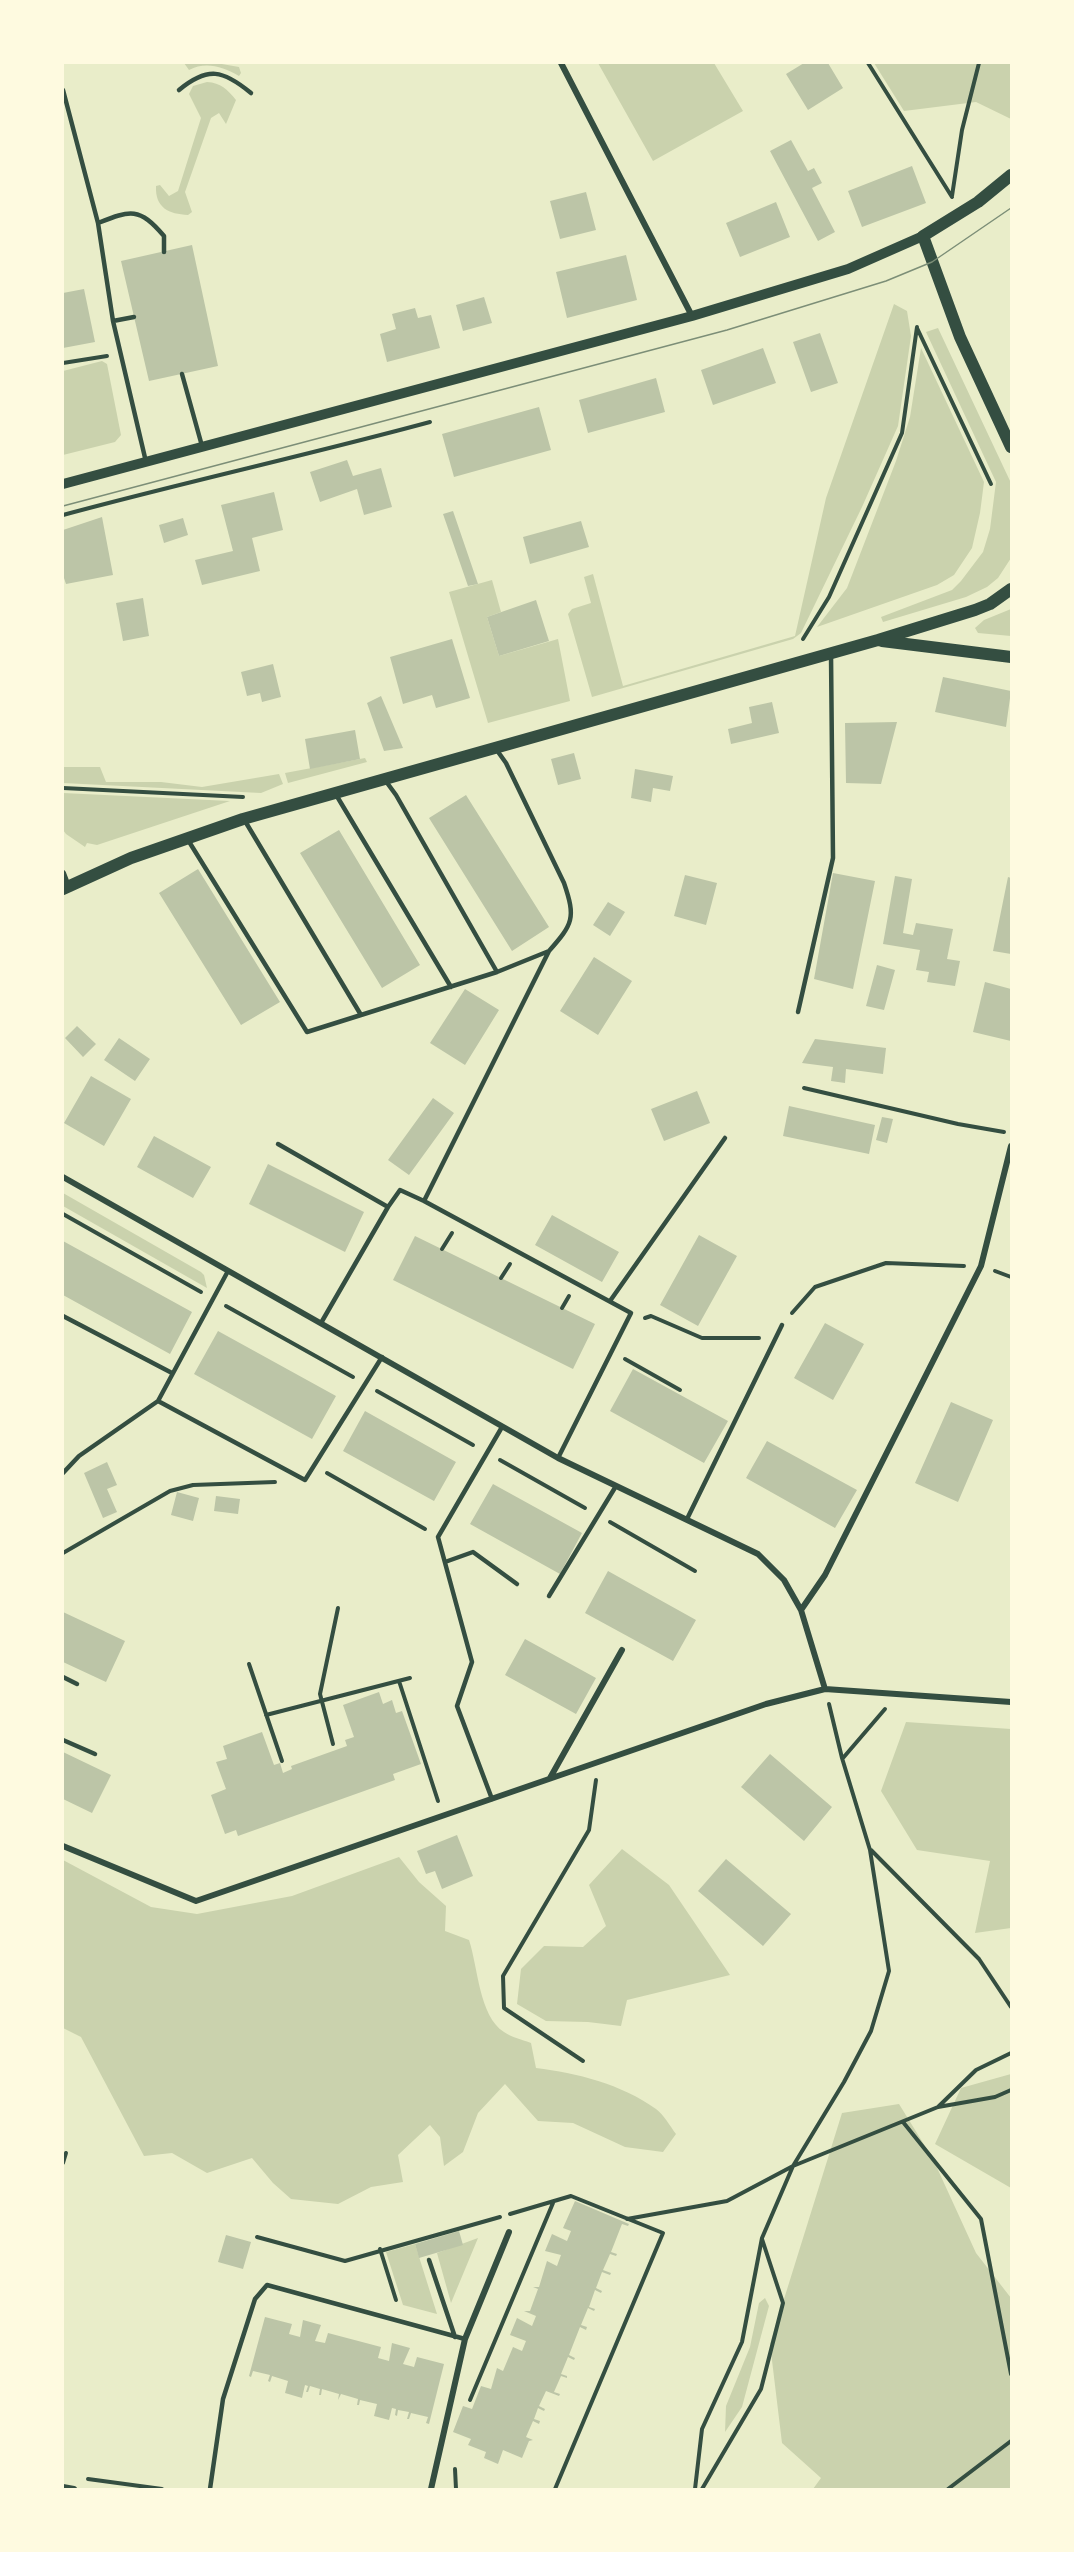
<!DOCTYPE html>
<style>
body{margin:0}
#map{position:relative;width:1074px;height:2552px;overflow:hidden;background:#e9edc9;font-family:"Space Grotesk",sans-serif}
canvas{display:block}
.frame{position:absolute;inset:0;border:64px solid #fefae0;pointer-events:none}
</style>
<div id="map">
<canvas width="1074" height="2552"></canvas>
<div class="frame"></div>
</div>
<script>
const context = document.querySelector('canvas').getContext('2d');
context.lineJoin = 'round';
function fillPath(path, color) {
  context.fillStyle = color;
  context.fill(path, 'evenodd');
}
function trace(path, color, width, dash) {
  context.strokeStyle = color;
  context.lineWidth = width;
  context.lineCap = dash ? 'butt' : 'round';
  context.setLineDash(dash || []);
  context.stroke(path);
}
const green = new Path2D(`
 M184 63H216L239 67 241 73 239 76C223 67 206 61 189 70Z
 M598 63H714L743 111 653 161Z
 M874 63H1011V119L976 102 904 111Z
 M207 82C221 83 227 89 236 100L226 124 219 113 211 118 185 192 192 212 188 215C169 214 155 208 156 186L160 185 169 196 178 191 201 118 189 94 193 86Z
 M894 304 907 311 911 336 898 426 862 507 801 633 793 639 592 697 568 614 572 609 591 603 584 577 593 574 623 686 795 636 826 498Z
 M938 328 1011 483V558L998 578 987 587 966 597 883 622 881 617 952 590 961 581 983 552 990 529 996 482 926 332Z
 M921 348 984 482 980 513 972 548 954 575 937 585 817 627 847 588 896 461 910 417Z
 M102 361 107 364 121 435 115 442 63 455V371Z
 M492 580 501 612 487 617 499 656 558 639 570 701 488 723 449 592Z
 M1011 609V636L978 633 975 628 984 620Z
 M365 758 367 762 288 783 285 773Z
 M63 767H100L106 782H161L202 787 279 774 283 784 261 793 63 783Z
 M63 793 230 801 97 845 87 843 85 847 66 834 63 830Z
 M63 1193 201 1272 204 1275 207 1288 63 1206Z
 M906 1722 1011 1729V1928L975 1933 990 1861 917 1850 881 1791Z
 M622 1849 669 1885 730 1975 627 2000 621 2026 588 2022 546 2021 517 2004 521 1969 544 1946 583 1947 606 1926 589 1885Z
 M399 1857 419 1882 446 1906 445 1931 469 1940C478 1967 479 2016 504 2032 511 2037 523 2040 531 2043L536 2068C577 2073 621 2084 656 2109 664 2115 670 2126 676 2134L663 2152 625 2147 573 2123 538 2121 505 2084 478 2113 463 2152 444 2166 440 2137 430 2125 398 2155 403 2182 371 2187 338 2204 291 2199 273 2183 252 2158 207 2173 172 2153 144 2156 81 2037 63 2028V1860L151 1907 197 1914 292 1896Z
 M1011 2074V2188L935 2144 961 2088Z
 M899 2104 933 2159 976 2253 1011 2298V2489H813L821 2478 782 2443 770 2344 842 2113Z
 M478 2238 451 2303 437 2253Z
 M415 2244 437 2314 403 2305 386 2252Z
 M765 2298 769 2306 742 2407 725 2432 726 2406 750 2347 759 2303Z`);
const building = new Path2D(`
 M804 63H828L843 88 808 110 786 74Z
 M791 140 808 171 814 168 822 183 812 188 835 232 818 241 770 151Z
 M912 166 926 203 862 227 848 191Z
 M586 192 596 230 560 239 550 201Z
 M776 202 790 237 740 257 726 223Z
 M192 245 218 366 149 381 121 261Z
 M626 255 637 300 567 318 556 272Z
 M84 289 95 342 63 348V293Z
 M484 297 492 323 463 331 456 305Z
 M415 308 418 318 431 315 440 348 387 362 380 334 396 329 392 314Z
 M820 333 838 383 811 392 793 342Z
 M763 348 776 383 713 405 701 370Z
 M656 378 665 412 588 433 579 400Z
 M539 407 551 450 454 477 442 434Z
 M347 460 353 476 381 468 392 507 364 515 357 489 320 502 310 472Z
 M274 492 283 530 252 538 260 571 202 585 195 560 233 551 221 505Z
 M453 511 478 584 468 586 443 514Z
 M102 517 113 575 66 584 63 575V530Z
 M183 518 188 535 164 543 159 525Z
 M581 521 589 547 530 564 523 537Z
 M143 598 149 636 123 641 116 603Z
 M536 600 549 641 499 656 487 617Z
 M452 639 470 698 436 708 432 695 403 704 390 657Z
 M273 664 281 697 262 702 260 693 247 696 241 672Z
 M943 677 1011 691 1006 727 935 712Z
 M381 696 403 748 384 751 367 703Z
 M772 702 779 733 731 744 728 729 752 723 749 707Z
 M897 722 881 784 846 783 845 723Z
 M355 730 360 759 310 769 305 739Z
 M574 753 581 779 558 785 551 759Z
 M635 769 673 776 670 791 653 788 651 802 631 798Z
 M466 795 549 927 512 951 429 818Z
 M339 830 420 965 382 988 300 853Z
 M198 869 280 1002 241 1025 159 893Z
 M833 873 875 881 853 989 814 979Z
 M685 875 717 883 706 925 674 916Z
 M895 876 912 879 903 933 913 935 916 923 953 929 947 959 960 961 955 986 927 982 929 972 916 970 920 950 883 944Z
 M1008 877 1011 878V954L993 951Z
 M608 902 625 912 610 936 593 925Z
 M594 957 632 981 598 1035 560 1011Z
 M877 965 895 970 884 1010 866 1006Z
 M985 982 1011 989V1041L973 1032Z
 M465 989 499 1010 465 1065 430 1043Z
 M77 1026 96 1044 83 1057 65 1038Z
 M119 1038 150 1059 135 1081 104 1060Z
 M815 1039 886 1048 883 1074 846 1069 845 1083 831 1081 833 1067 802 1063Z
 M91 1076 131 1099 104 1146 64 1123Z
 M697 1091 710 1123 664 1141 651 1109Z
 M433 1098 454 1113 409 1175 388 1160Z
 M789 1106 875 1125 869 1154 783 1136Z
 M882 1117 893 1119 887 1143 876 1140Z
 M154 1136 211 1167 193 1198 137 1167Z
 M268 1164 364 1212 345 1252 249 1204Z
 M552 1215 619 1252 602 1282 535 1245Z
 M699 1235 737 1256 698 1326 660 1305Z
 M415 1236 595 1324 573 1369 393 1280Z
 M63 1241 192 1312 170 1354 63 1295Z
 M825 1323 864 1344 833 1400 794 1378Z
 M218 1331 336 1396 312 1439 194 1374Z
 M633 1369 728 1421 704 1463 610 1411Z
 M951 1402 993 1420 958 1502 915 1483Z
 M365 1411 456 1462 434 1501 343 1451Z
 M767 1441 857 1490 835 1528 746 1478Z
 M107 1462 117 1485 107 1489 117 1512 103 1518 84 1473Z
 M493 1484 582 1533 560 1574 470 1524Z
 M177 1492 199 1498 193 1521 171 1515Z
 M216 1496 240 1499 238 1514 214 1511Z
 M608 1571 696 1620 673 1661 585 1613Z
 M63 1612 125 1641 106 1682 63 1662Z
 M525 1639 596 1678 576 1714 505 1675Z
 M379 1692 383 1704 392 1700 396 1713 402 1711 421 1764 393 1774 395 1780 238 1836 236 1830 225 1834 211 1795 226 1789 216 1762 227 1759 223 1746 262 1732 274 1765 280 1763 283 1773 292 1769 291 1766 347 1746 345 1740 354 1737 343 1705Z
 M63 1752 111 1775 92 1813 63 1799Z
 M770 1754 832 1807 804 1841 741 1787Z
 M457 1835 473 1876 442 1889 435 1871 426 1874 417 1851Z
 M726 1859 791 1914 763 1946 698 1891Z
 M575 2201 629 2224 628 2226 622 2224 611 2252 617 2254 616 2256 610 2254 603 2270 611 2273 610 2275 602 2272 596 2288 602 2291 601 2293 595 2290 589 2307 595 2309 594 2311 588 2308 581 2325 587 2327 586 2330 580 2327 569 2355 575 2358 574 2360 568 2357 561 2374 567 2376V2378L561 2376 554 2392 560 2394 559 2396 546 2391 539 2406 545 2409 544 2411 538 2408 534 2419 540 2421 539 2424 533 2421 526 2437 533 2440 529 2441 522 2458 503 2450 498 2464 484 2458 486 2452 468 2445 471 2439 453 2432 463 2406 472 2409 481 2386 491 2389 497 2368 503 2371 513 2347 522 2351 526 2341 510 2335 517 2318 532 2326 536 2316 524 2311H530L538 2289 533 2287H539L547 2261 557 2266 561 2255 545 2251 552 2234 567 2241 571 2231 563 2228Z
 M459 2231 463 2245 419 2258 415 2244Z
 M226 2235 251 2242 243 2269 218 2262Z
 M265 2317 292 2324 289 2334 300 2337 303 2320 321 2325 315 2341 325 2343 328 2333 381 2347 378 2358 389 2361 392 2343 410 2348 403 2364 414 2367 417 2357 444 2364 429 2424 426 2423 428 2417 411 2413 409 2419H407L409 2412 398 2410 397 2416 395 2415 396 2409 392 2408 389 2420 374 2416 377 2404 360 2400 359 2405H357L358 2399 341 2394 338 2400 339 2394 322 2389 321 2395H319L320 2389 310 2386 308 2392H306L308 2386 305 2385 302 2398 285 2393 288 2381 272 2376 270 2382 268 2381 270 2375 253 2371 251 2377 249 2376Z`);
const path = new Path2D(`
 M868 63 952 197
 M952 196 962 130 979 63
 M917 328 991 484
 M63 363 107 356
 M63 515C185 482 308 455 430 422
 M803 639 829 597 902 433 917 327
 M63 788 243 797
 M804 1088 958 1124 1004 1132
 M63 1214 201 1292
 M442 1249 452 1233
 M995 1271 1011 1277
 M501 1278 510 1264
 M226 1306 353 1377
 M562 1308 569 1296
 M792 1313 815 1287 886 1263 964 1266
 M645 1318 651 1316 702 1338H759
 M625 1359 680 1390
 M377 1391 473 1445
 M500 1460 585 1508
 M327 1473 425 1529
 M610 1522 695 1571
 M63 1553 170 1491 193 1485 275 1482
 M249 1664 282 1761
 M399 1681 438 1801
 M266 1715 410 1678
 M333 1744 320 1694 338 1608
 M843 1758 885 1709
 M871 1850 979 1959 1011 2007
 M583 2061 504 2008 503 1976 589 1830 596 1780
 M938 2107 976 2070 1011 2053
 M903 2122 981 2219 1011 2374
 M63 2163 66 2153
 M510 2214 571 2196 663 2233 555 2489
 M627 2219 727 2201 793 2166 938 2107 995 2097 1011 2090
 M257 2237 345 2261 500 2217
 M380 2249 396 2300
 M470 2400 553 2203
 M455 2469 456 2489
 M88 2479 162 2489
 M695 2489 702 2429 742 2342 762 2238 793 2166 844 2082 871 2031 889 1971 870 1850 842 1758 829 1704
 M702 2489 761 2389 783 2303 762 2239
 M948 2489 1011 2441`);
const service = new Path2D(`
 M63 90 98 223 113 321
 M179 90C208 66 223 70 251 93
 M98 223C131 210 139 207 164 236V252
 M134 317 113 321 146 462
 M182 374 202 446
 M496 749 506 763 564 883C576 918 573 924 549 951
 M385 780 396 795 497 972
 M335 793 451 987
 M245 821 361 1015 497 972 549 951 424 1201
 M188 840 307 1032 361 1015
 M798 1012 833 858 831 654
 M278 1144 388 1207
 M228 1271 158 1401 305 1480 382 1357
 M610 1301 725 1138
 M63 1316 172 1373
 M321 1323 388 1207 400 1190 424 1201 631 1313 558 1458
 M63 1473 79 1456 158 1401
 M687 1519 782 1325
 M445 1562 473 1552 517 1584
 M549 1596 616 1486
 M63 1677 77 1684
 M63 1740 95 1754
 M492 1799 457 1706 472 1662 438 1537 502 1427
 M429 2260 455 2337
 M210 2489 223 2399 255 2299 267 2285 465 2339`);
const minor = new Path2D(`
 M561 63 692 316
 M63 873 68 886
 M63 1177 558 1458 758 1554 784 1580 801 1610 825 1689
 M801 1610 825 1575 981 1266 1011 1146
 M550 1778 622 1650
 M63 1846 196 1901 766 1704 825 1689 1011 1702
 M63 2487 74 2489
 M431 2489 465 2339 509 2232`);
const tertiary = new Path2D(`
 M63 484 692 316 848 269 923 236`);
const secondary = new Path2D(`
 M1011 175 978 202 923 236 960 337 1011 447
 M882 641 1011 657
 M63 889 131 858 243 819 878 640 975 610 990 604 1011 589`);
const tram = new Path2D(`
 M63 506 727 330 886 281 932 262 1011 208`);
fillPath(green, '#cad2ad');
fillPath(building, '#bcc5a7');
trace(path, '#344e41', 4);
trace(service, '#344e41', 4.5);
trace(minor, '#344e41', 6);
trace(tertiary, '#344e41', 10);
trace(secondary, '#344e41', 12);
trace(tram, '#7c8e77', 1.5);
</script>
